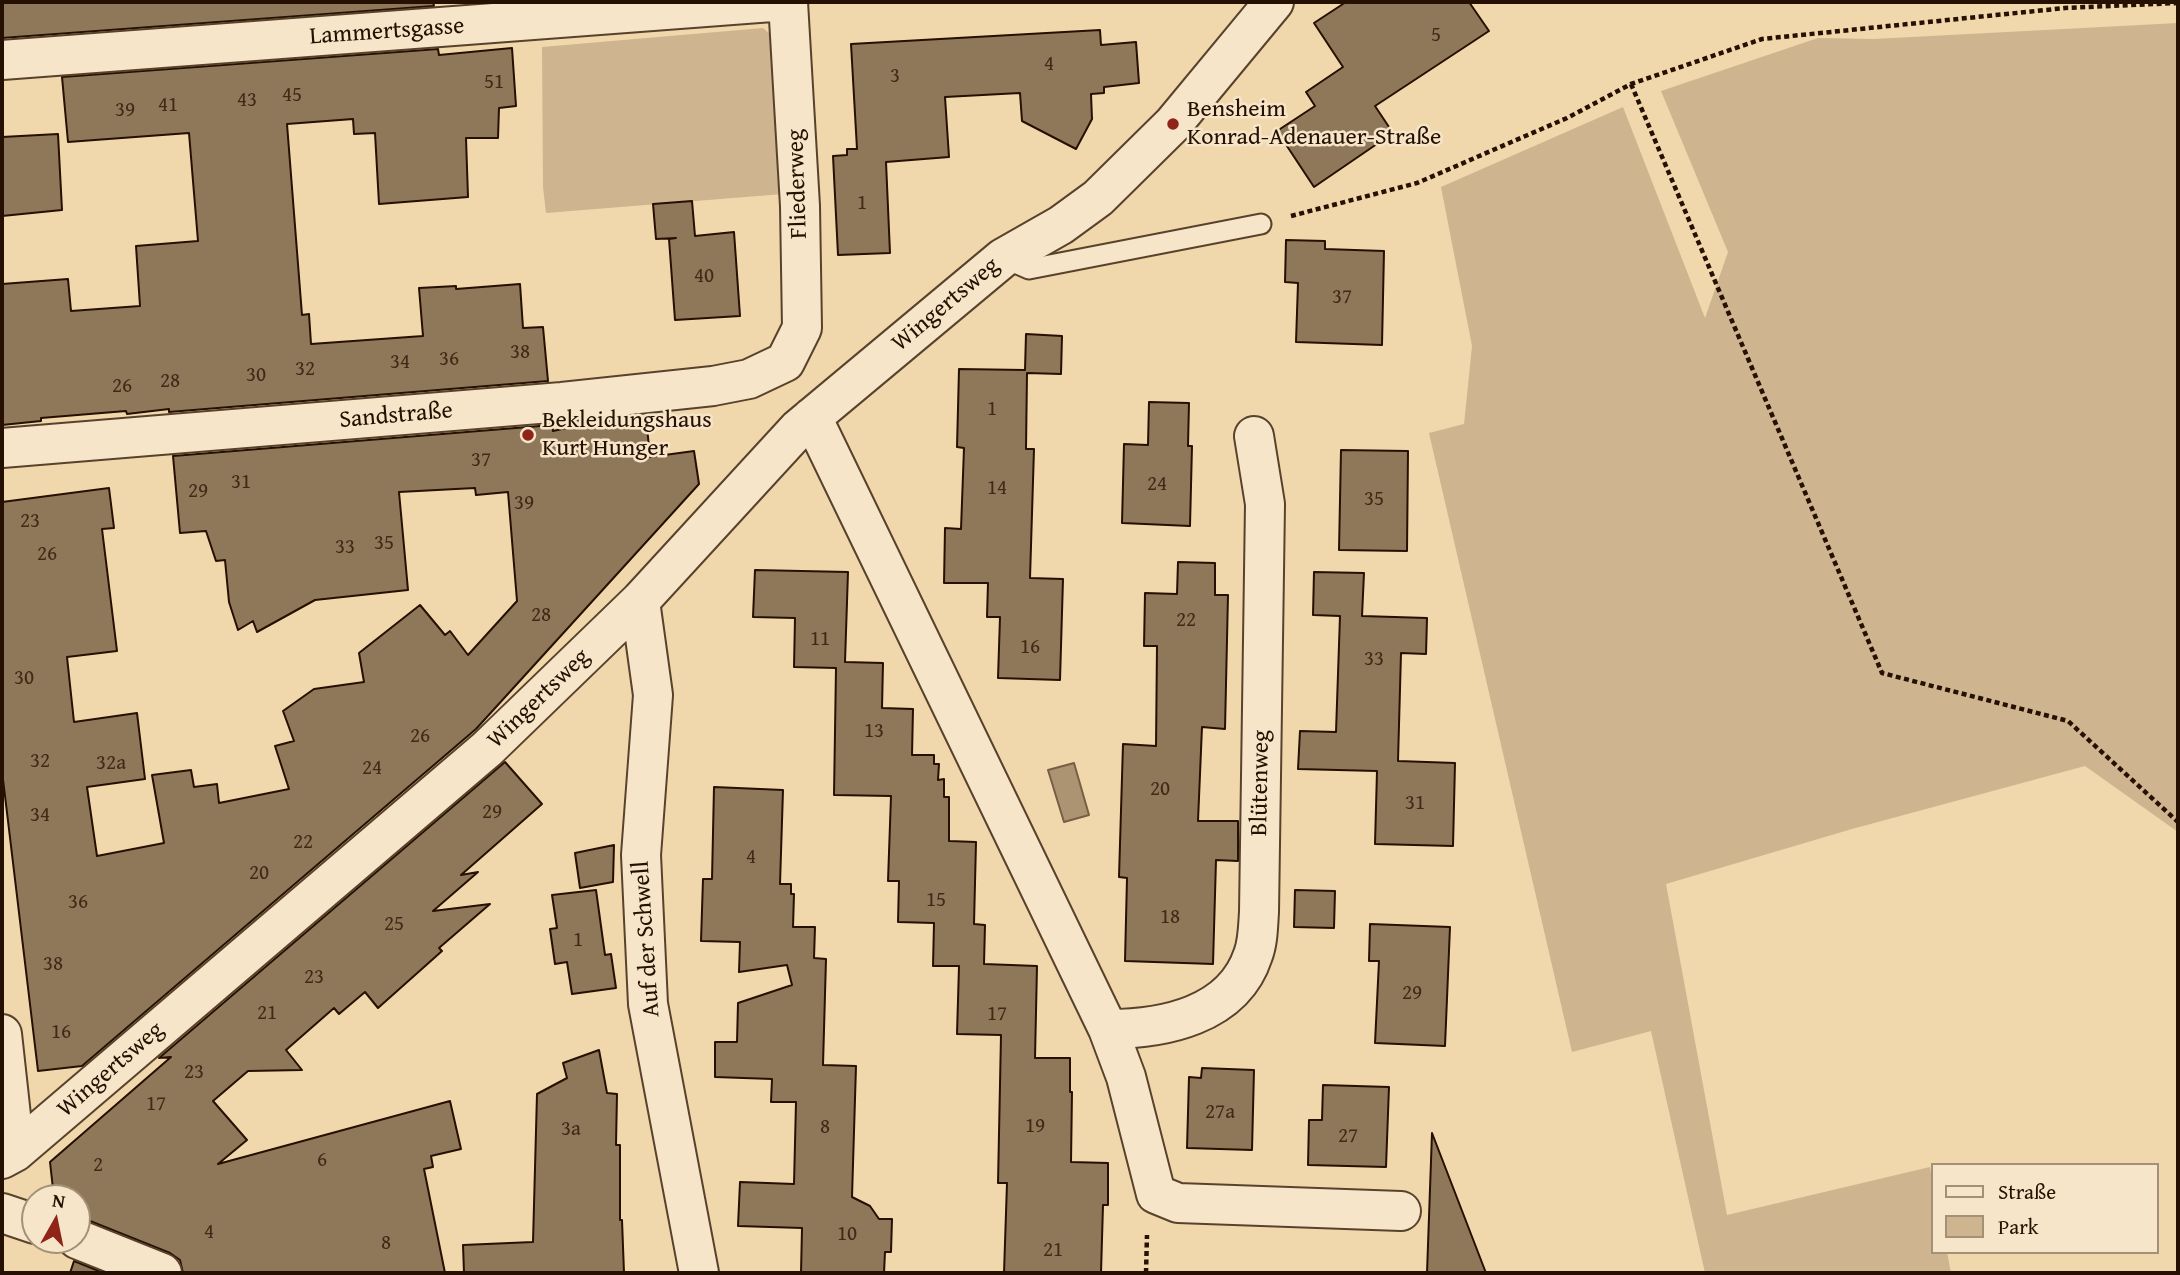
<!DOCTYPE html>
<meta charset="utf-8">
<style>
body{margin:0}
#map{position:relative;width:2180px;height:1275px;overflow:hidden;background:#f1d7ac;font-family:"Gentium Book Plus",serif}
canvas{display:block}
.frame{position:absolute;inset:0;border:4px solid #251001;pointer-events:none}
.legend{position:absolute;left:1931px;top:1163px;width:228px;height:91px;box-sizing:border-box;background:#f6e5c9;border:2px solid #a29079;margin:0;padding:9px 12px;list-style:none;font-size:21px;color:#251001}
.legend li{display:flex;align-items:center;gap:14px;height:35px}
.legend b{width:35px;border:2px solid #a29079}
.north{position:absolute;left:21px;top:1184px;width:70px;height:70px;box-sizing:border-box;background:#f6e5c9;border:2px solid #a29079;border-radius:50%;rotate:9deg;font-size:19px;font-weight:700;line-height:28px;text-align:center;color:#251001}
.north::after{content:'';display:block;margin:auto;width:24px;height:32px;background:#8f2418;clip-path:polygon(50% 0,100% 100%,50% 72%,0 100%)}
</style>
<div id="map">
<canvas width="2180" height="1275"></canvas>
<div class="frame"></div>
<ul class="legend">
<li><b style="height:9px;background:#f6e5c9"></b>Straße</li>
<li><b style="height:19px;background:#ceb58f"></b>Park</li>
</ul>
<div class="north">N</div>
</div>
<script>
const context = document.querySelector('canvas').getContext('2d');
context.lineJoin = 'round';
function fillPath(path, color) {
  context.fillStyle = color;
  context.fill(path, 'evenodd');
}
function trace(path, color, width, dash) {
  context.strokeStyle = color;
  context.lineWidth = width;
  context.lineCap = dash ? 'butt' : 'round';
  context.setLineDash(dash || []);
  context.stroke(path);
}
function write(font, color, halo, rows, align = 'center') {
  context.font = font + ' "Gentium Book Plus",serif';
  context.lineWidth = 5;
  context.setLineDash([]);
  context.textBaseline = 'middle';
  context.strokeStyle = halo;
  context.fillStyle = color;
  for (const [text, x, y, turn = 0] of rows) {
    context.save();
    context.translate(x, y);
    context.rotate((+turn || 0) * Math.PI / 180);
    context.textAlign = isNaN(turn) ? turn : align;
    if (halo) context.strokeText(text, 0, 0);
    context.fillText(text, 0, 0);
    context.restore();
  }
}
const green = new Path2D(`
 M2178 23V832L2085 766 1852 829 1666 884 1727 1215 1930 1167 1933 1185V1252H1947L1951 1273H1705L1651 1031 1572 1052 1429 433 1464 424 1472 346 1441 187 1623 107 1705 318 1728 252 1661 91 1818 38 1874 39Z
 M763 28 777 40 783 194 546 213 543 187 542 47Z`);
const water = new Path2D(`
 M1074 763 1089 815 1064 822 1048 770Z`);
const building = new Path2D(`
 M2 2H433L434 6 2 38Z
 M1346 2H1469L1489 31 1375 106 1393 133 1314 187 1277 131 1315 106 1306 92 1343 67 1314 23Z
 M1100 30 1101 45 1136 42 1139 83 1104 87V93L1091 94 1092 119 1076 149 1022 121 1020 93 945 97 949 157 886 162 890 253 838 255 833 156 847 155V149H857L851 44Z
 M512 48 516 106 499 108 498 138H466L468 197 379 204 375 133 354 134 353 119 287 124 302 315 309 314 311 344 423 336 419 288 456 286V289L520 284 523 328 543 327 548 381 169 412V409L127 414 126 411 41 418V421L2 425V284L68 279 71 311 140 306 136 246 198 241 189 133 68 142 62 77 438 49 439 55Z
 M58 134 62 210 2 216V137Z
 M692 201 695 236 734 232 740 316 675 320 669 239 676 238 656 239 653 204Z
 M1286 240 1325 241V249L1384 251 1382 345 1296 342 1298 283 1285 282Z
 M1026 334 1062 336 1061 374 1027 373 1026 449H1034L1030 578 1063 579 1060 680 998 678 1000 617H987L988 583H944L945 528 961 529 964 448 957 447 959 369 1025 370Z
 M1149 402 1189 403 1188 446H1192L1190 526 1122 523 1124 444 1148 445Z
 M646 417 650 457 694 451 699 484 476 729 82 1066 38 1071 2 771V502L109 488 114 528 102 529 117 651 67 657 74 722 137 713 145 779 87 787 97 856 164 843 152 775 191 770 194 787 217 784 219 803 289 789 275 746 294 741 283 711 314 689 364 682 359 653 420 605 445 635 450 631 468 655 517 601 508 492 476 495 475 488 399 492 408 590 315 600 257 632 253 621 238 630 229 602 225 560 216 561 206 531 180 533 173 456 552 425 553 431 589 423Z
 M1341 450 1408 451 1407 551 1339 550Z
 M1178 562 1215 563V595H1228L1225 729 1202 727 1198 821H1238V861L1216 860 1213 964 1125 961 1127 878 1119 877 1123 744 1156 746 1157 646H1144L1145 593 1177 594Z
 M755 570 848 572 845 662 883 663 882 708 913 709 912 755H934V764H939L938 780 944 779V797H949V841L976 842 974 924 985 925 984 964 1037 966 1035 1058H1070V1092H1072L1071 1162 1108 1163V1205H1103L1101 1273H1004L1007 1183H998L1001 1035 957 1034 959 966H933L934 923 898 922 899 881H888L891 796 834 795 836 668 794 667 795 618 753 617Z
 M1314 572 1364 573 1362 616 1427 618 1426 654 1401 653 1398 761 1455 763 1453 846 1375 844 1377 771 1298 769 1300 731 1336 732 1340 616 1313 615Z
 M505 762 542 804 461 875 478 872 433 911 490 904 439 948 442 951 378 1008 365 992 339 1014 334 1008 286 1050 302 1070 248 1071 213 1101 247 1140 218 1164 450 1101 461 1149 431 1156 433 1167 424 1169 445 1273H183L180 1260 170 1253 85 1219 77 1218V1198H54L50 1162 171 1057 159 1058Z
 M714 787 783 790 780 884H791V894H794L793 927H815L814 958 826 959 823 1065 856 1066 852 1197 870 1206 879 1219H892L891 1252H885L884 1273H801L802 1228 738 1226 740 1182 794 1184 796 1102H771L772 1079 715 1077V1042H737L738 1003 792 985 787 965 739 972 740 942 701 941 703 879H712Z
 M614 845 613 882 580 888 575 853Z
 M596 890 605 955 611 954 616 988 572 994 567 962 555 964 550 929 557 928 552 895Z
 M1295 890 1335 891 1334 928 1294 927Z
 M1370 924 1450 927 1445 1046 1375 1043 1379 961H1369Z
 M599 1050 607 1093 617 1094 616 1145H620V1220H622L624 1273H464L463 1245 533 1242 537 1094 567 1078 563 1063Z
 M1202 1068 1254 1070 1252 1150 1187 1148 1189 1077 1201 1078Z
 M1323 1085 1389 1087 1386 1167 1308 1165 1309 1120H1322Z
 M1432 1133 1486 1273H1427Z
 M74 1261 104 1273H70Z`);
const path = new Path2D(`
 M1631 84 1882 673 2068 721 2178 822
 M1291 216 1417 183 1567 118 1631 84 1762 39 2065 8 2178 3
 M1146 1273 1147 1235`);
const service = new Path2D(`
 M1004 258 1029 269 1261 224`);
const minor = new Path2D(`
 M2 60 772 2
 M812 417 1108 1029 1126 1077 1156 1194 1178 1203 1401 1211
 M2 448 562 402 713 386 749 379 785 362 802 328 800 206 788 2
 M640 601 653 695 641 855 648 1004 699 1273
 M1108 1029C1163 1029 1233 1016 1253 955 1258 942 1258 927 1259 912L1265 504 1254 436
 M2 1034 15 1152
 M2 1159 15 1152 487 749 640 601 798 429 1003 258 1061 225 1098 198 1173 124 1274 2
 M2 1213 35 1224
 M77 1239 162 1273`);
const markers = [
 [1173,124,7,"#8f2418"],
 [528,435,7,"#8f2418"]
];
const numberNames = [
 ["5",1436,36],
 ["4",1049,65],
 ["3",895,77],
 ["51",494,83],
 ["45",292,96],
 ["43",247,101],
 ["41",168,106],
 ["39",125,111],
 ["1",862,204],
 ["40",704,277],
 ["37",1342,298],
 ["38",520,353],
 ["36",449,360],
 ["34",400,363],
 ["32",305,370],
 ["30",256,376],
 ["28",170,382],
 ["26",122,387],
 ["1",992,410],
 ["37",481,461],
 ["31",241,483],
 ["24",1157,485],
 ["14",997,489],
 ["29",198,492],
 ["35",1374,500],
 ["39",524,504],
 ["23",30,522],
 ["35",384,544],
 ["33",345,548],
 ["26",47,555],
 ["28",541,616],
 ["22",1186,621],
 ["11",820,640],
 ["16",1030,648],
 ["33",1374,660],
 ["30",24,679],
 ["13",874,732],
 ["26",420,737],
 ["32",40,762],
 ["32a",111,764],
 ["24",372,769],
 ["20",1160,790],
 ["31",1415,804],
 ["29",492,813],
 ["34",40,816],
 ["22",303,843],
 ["4",751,858],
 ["20",259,874],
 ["15",936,901],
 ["36",78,903],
 ["18",1170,918],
 ["25",394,925],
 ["1",578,941],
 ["38",53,965],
 ["23",314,978],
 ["29",1412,994],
 ["21",267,1014],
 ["17",997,1015],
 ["16",61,1033],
 ["23",194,1073],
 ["17",156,1105],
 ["27a",1220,1113],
 ["19",1035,1127],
 ["8",825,1128],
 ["3a",571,1130],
 ["27",1348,1137],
 ["6",322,1161],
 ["2",98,1166],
 ["4",209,1233],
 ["10",847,1235],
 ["8",386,1244],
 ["21",1053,1251]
];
const streetNames = [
 ["Lammertsgasse",387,32,-4],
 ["Fliederweg",798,184,-92],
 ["Wingertsweg",946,305,-40],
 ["Sandstraße",396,416,-5],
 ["Wingertsweg",539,699,-44],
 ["Blütenweg",1261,783,-89],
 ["Auf der Schwell",647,939,-94],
 ["Wingertsweg",111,1070,-41]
];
const poiNames = [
 ["Bensheim",1187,110],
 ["Konrad-Adenauer-Straße",1187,138],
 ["Bekleidungshaus",542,421],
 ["Kurt Hunger",542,449]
];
fillPath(green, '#ceb58f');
fillPath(water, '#ac9372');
trace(water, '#765f45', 2);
fillPath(building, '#8f775a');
trace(building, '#251001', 2);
trace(service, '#58422c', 23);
trace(minor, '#58422c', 42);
trace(path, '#251001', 4.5, [5, 3.5]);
trace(service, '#f6e5c9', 19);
trace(minor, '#f6e5c9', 38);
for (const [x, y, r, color] of markers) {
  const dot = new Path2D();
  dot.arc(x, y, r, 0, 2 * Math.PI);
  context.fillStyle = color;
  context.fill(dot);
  trace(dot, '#f6e5c9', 2.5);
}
write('21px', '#402a17', null, numberNames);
write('24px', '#251001', '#f6e5c9', streetNames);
write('24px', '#251001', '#f6e5c9', poiNames, 'left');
</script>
